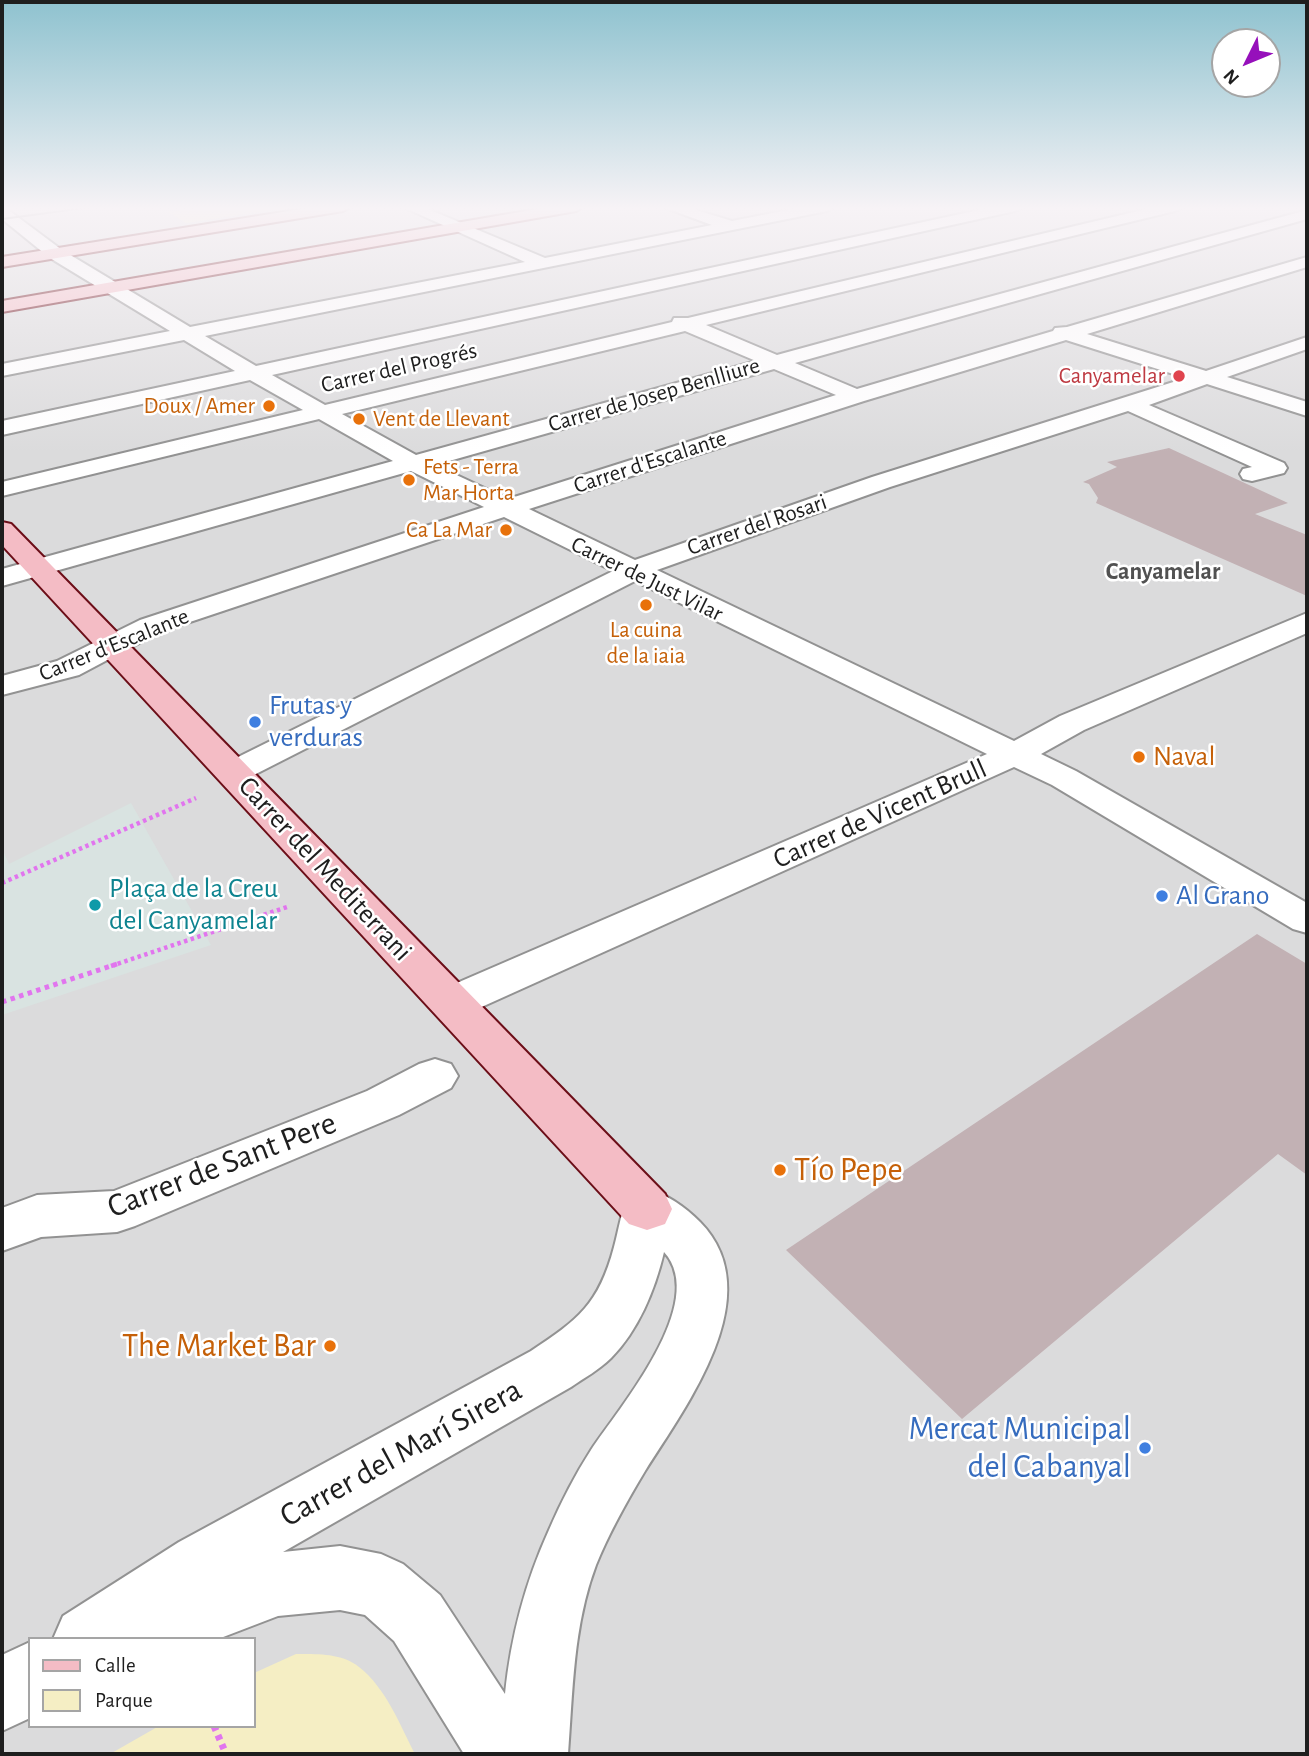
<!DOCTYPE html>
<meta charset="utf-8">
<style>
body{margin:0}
#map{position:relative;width:1309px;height:1756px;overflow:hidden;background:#eee4ea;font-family:"Alegreya Sans",sans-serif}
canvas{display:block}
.frame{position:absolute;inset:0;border:4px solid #1e1e1e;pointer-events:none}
.legend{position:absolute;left:28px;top:1637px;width:228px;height:91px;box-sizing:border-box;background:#fff;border:2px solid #a5a5a5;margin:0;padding:9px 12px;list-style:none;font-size:21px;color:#1e1e1e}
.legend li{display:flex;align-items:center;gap:14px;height:35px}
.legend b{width:35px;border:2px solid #a5a5a5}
.north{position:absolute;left:1211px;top:28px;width:70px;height:70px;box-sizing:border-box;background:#fff;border:2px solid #a5a5a5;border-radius:50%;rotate:227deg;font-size:19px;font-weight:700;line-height:28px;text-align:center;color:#1e1e1e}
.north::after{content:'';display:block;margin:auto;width:24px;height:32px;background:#9610bb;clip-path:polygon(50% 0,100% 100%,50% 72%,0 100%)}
</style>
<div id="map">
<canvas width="1309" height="1756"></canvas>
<div class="frame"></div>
<ul class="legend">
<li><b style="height:9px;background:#f4bcc5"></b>Calle</li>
<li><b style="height:19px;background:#f5eec4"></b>Parque</li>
</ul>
<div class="north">N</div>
</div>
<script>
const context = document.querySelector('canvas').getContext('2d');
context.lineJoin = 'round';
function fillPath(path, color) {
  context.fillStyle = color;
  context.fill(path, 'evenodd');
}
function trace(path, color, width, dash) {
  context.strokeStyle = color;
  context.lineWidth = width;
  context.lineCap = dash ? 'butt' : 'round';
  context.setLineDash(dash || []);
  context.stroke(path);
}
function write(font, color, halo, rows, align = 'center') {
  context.font = font + ' "Alegreya Sans",sans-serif';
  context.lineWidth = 5;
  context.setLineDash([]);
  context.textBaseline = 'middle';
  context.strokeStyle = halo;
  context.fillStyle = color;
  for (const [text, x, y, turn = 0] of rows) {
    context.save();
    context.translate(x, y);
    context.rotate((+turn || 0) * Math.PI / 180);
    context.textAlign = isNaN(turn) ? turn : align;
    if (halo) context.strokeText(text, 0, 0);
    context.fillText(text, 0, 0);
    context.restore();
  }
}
const residential = new Path2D(`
 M2 207H1307V1754H2ZM30 1639H254V1726H30Z`);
const construction = new Path2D(`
 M1169 448 1288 503 1255 514 1307 535V596L1096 503 1098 498 1089 484 1083 482 1117 467 1107 462Z
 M1257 934 1307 964V1175L1278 1154 962 1419 786 1250Z`);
const park = new Path2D(`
 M204 207H292L186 223 168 212Z
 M296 1654C317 1654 342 1653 359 1667 386 1688 400 1725 415 1754H110L159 1726H254V1673Z`);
const plaza = new Path2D(`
 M131 803 211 945 2 1015V854L4 853 9 864Z`);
const pathFar2 = new Path2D(`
 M2 883 196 798
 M111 966 287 907`);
const pathFar1 = new Path2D(`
 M2 1002 117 964`);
const path = new Path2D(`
 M214 1726 226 1754`);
const street = new Path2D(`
 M403 207H423L545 258 712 225 663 207H686L732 221 803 207H834L827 211 205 336 256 366 993 207H1022L1015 211 272 375 325 405 672 322 674 318H688L1155 207H1182L1175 211 706 325 777 355 1307 210V219L795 363 857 389 1053 331 1055 328 1067 327 1307 257V267L1087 334 1206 371 1307 337V349L1227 377 1307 402V416L1207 384 1149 405 1284 463 1287 468 1284 473 1252 481 1243 479 1240 474 1243 469 1252 467 1128 411 890 487 657 570 1014 741 1060 716 1307 613V633L1084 730 1041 754 1076 771 1307 903V933L1293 929 1052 785 1014 767 466 1014 451 1018 436 1014 430 1003 436 992 987 754 635 581 246 779 234 782 222 779 217 772 222 765 613 571 504 517 160 632 79 675 2 695V676L57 661 140 620 484 507 411 471 2 586V569L393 461 319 419 2 496V482L303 410 250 380 2 435V421L235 371 184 340 2 376V364L170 331 50 258 2 219V208L7 209 62 250 190 327 525 262ZM685 331 756 361 416 455 342 414ZM1066 340 1186 378 872 477 635 560 529 509 864 401ZM774 369 836 395 508 499 435 465Z
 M435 1059 451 1064 458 1076 451 1088 399 1115 135 1226 117 1232 41 1237 2 1251V1208L37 1195 114 1191 367 1091 419 1064Z
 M647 1188C668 1195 685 1207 700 1222 771 1294 686 1406 645 1471 627 1501 609 1533 596 1565 573 1626 573 1691 568 1754H464L394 1641 365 1615 340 1610 278 1616 218 1639H53L63 1616 179 1542 531 1351C578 1320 599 1304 614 1247 619 1229 621 1211 629 1194ZM664 1252C710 1302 619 1408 591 1450 575 1475 561 1502 549 1530 525 1583 511 1636 505 1694L440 1595 403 1564 381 1554 340 1546 283 1552 571 1387C584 1378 599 1370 611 1358 638 1331 655 1290 664 1252Z
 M30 1642V1718L2 1731V1655Z`);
const secondary = new Path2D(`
 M314 207H350L343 211 2 267V257Z
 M549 207H583L576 211 2 312V301Z
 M2 522 11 524 665 1194 672 1209 665 1224 647 1230 629 1224 2 545Z`);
const tram = new Path2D(`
 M2 219 92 207`);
const markers = [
 [1179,376,7,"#e0444e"],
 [269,406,7,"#e8710a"],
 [359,419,7,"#e8710a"],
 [409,480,7,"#e8710a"],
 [506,530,7,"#e8710a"],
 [646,605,7,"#e8710a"],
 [255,722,7,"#3f7fe0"],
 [1139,757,7,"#e8710a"],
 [1162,896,7,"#3f7fe0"],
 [95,905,7,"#0f9aa8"],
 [780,1170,7,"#e8710a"],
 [330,1346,7,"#e8710a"],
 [1145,1448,7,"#3f7fe0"]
];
const farStreetnames = [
 ["Carrer del Progrés",399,368,-13],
 ["Carrer de Josep Benlliure",654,395,-16],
 ["Carrer d'Escalante",650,462,-18],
 ["Carrer del Rosari",757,525,-19],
 ["Carrer de Just Vilar",647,579,26],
 ["Carrer d'Escalante",114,645,-22]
];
const farHealthnames = [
 ["Canyamelar",1165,376]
];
const farFoodnames = [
 ["Doux / Amer",255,406],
 ["Vent de Llevant",373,419,"left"],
 ["Fets - Terra",423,467,"left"],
 ["Mar Horta",423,493,"left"],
 ["Ca La Mar",492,530],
 ["La cuina",646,630,"center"],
 ["de la iaia",646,656,"center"]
];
const farNeighbourhoodnames = [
 ["Canyamelar",1163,572]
];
const shopNames = [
 ["Frutas y",269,706],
 ["verduras",269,738],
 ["Al Grano",1176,896]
];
const foodNames = [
 ["Naval",1153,757]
];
const streetNames = [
 ["Carrer de Vicent Brull",880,814,-24],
 ["Carrer del Mediterrani",325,869,47]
];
const cultureNames = [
 ["Plaça de la Creu",109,889],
 ["del Canyamelar",109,921]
];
const nearStreetnames = [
 ["Carrer de Sant Pere",222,1165,-21],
 ["Carrer del Marí Sirera",401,1453,-29]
];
const nearFoodnames = [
 ["Tío Pepe",794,1170],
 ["The Market Bar",316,1346,"right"]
];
const nearShopnames = [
 ["Mercat Municipal",1131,1429],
 ["del Cabanyal",1131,1467]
];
fillPath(residential, '#dbdbdc');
fillPath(construction, '#c2b1b4');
fillPath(park, '#f5eec4');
fillPath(plaza, '#d9e3e1');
trace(street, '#929292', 4);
trace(secondary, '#6c0e18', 4);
trace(pathFar2, '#e175ee', 4.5, [3.5, 3.5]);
trace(pathFar1, '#e175ee', 5, [4.5, 4.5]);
trace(path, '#e175ee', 7, [5, 5]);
fillPath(street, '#fff');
fillPath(secondary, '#f4bcc5');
trace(tram, '#6c6c6c', 2);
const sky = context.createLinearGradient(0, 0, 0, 453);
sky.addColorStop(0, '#8ec2cf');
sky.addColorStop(0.46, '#f7f3f6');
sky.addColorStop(1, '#f7f3f600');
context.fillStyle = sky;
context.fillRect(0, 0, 1309, 453);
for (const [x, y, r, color] of markers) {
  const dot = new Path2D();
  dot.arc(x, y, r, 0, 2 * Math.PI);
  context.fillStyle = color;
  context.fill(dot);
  trace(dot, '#fff', 2.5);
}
write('23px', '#1e1e1e', '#fff', farStreetnames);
write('23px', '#be3a42', '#fff', farHealthnames, 'right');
write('23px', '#c56008', '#fff', farFoodnames, 'right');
write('bold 24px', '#515151', '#fff', farNeighbourhoodnames);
write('28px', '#366cbe', '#fff', shopNames, 'left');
write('28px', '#c56008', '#fff', foodNames, 'left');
write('28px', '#1e1e1e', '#fff', streetNames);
write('28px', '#0d838f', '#fff', cultureNames, 'left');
write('33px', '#1e1e1e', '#fff', nearStreetnames);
write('33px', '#c56008', '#fff', nearFoodnames, 'left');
write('33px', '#366cbe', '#fff', nearShopnames, 'right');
</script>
